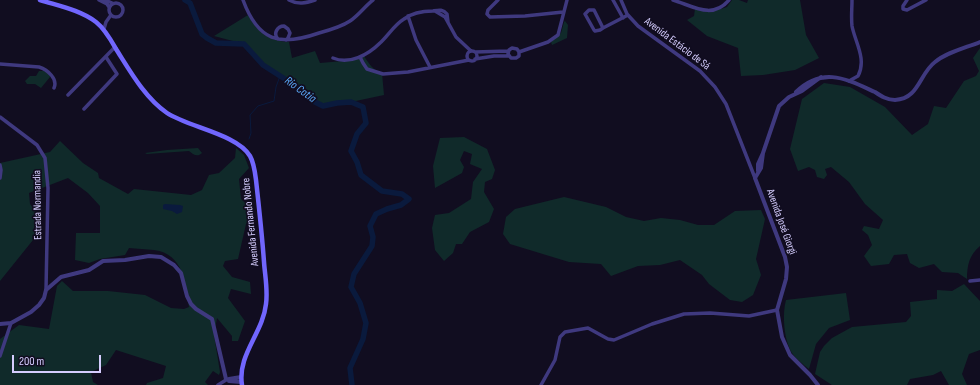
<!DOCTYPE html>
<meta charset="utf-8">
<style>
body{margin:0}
#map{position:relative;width:980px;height:385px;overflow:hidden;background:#110d20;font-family:"Sofia Sans Condensed",sans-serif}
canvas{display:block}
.scale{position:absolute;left:12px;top:355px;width:89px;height:18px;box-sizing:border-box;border:2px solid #d5cdfe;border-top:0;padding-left:5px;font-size:12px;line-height:14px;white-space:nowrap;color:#d5cdfe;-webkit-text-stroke:3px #110d20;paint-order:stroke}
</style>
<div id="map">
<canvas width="980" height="385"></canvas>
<div class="scale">200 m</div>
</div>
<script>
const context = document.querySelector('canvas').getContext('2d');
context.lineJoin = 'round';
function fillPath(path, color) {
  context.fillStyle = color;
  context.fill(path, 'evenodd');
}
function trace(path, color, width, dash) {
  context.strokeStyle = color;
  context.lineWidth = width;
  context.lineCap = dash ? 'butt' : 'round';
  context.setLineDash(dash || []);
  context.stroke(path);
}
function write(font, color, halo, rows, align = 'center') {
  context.font = font + ' "Sofia Sans Condensed",sans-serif';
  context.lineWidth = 3.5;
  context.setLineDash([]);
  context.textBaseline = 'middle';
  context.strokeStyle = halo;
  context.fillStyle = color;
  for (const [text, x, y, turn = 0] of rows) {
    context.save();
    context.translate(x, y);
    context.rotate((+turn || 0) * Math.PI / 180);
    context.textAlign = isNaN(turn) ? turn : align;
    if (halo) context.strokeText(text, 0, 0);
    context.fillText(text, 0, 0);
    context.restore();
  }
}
const green = new Path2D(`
 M732 0H739L747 3 748 0H800L806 35 819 58 795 70 763 75 741 76 738 48 707 36 687 20 694 16 695 9H721L727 7Z
 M248 15C258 33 269 41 289 42L292 58 315 51 320 63 343 61 364 56C369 64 373 70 382 73L384 95 351 102 337 103 323 106 313 101 302 90 263 65 244 44 214 36Z
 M565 21 568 25 567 38 552 45 551 42 561 33 564 22Z
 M980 48V246C969 255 967 266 967 279L958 273 942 272 934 264 919 268 910 263 907 254 894 255 889 264 871 266 864 256 872 245 868 235 862 230 864 226 879 229 883 220 865 204 849 182 831 167 825 169 827 175 824 179 817 177 815 170 809 167 798 171 790 149 802 99 824 83 850 87 885 107 912 135 928 124 934 106 946 108 964 81 976 76 979 71 973 58Z
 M39 71H44L50 74V77L41 88 35 84H27L25 81 30 76H36Z
 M464 137 487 149 495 170 492 179 485 182 484 192 494 209 489 222 470 232 462 244H456L453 253 444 261 435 250 432 228 435 215 449 213 471 199 473 182 482 169 470 164 472 154 464 151 460 160 464 167 462 173 435 188 433 166 440 138Z
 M60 141 83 163 98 173 99 178 128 194 134 189 191 195 202 190 209 175 219 173 235 158 236 148 244 155 249 168 239 179 241 199 251 208V215L246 224 238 259 225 261 223 266 232 277 250 282 251 294 231 289 228 298 245 321 238 341H232V336L217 318 214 335 220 372 219 375 213 371 205 382 208 385H146L147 383 163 378 166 366 116 350 106 365 91 372 93 382 98 385H0V339L19 325 49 329 57 286 62 281 73 291H108L145 295 171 308 184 309 189 307C185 283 184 254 154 250 146 249 137 249 129 248L125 255 100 259 89 263 75 260 76 233H100V206L88 193 68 178 29 193 30 204 37 212V235L0 281V163L50 152Z
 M198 148 202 153C197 158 193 154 189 151L147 154 145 153 167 150Z
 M564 197 606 207 626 217 644 221 661 218 680 220 698 225H714L735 211 761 210 765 219 756 259 761 275 753 295 742 302 730 300 709 284 702 275 680 260 660 265 638 266 611 276 601 264 569 262 510 244 503 234 506 217 515 209Z
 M964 284 980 301V350L969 354 962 374 967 385H949L941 371 933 375 910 379 907 385H832L815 374 820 352 824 346 832 338 852 327 906 322 911 316 910 302 937 299V290L952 291Z
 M846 293 850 320 829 328 816 344 809 369C803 364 797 360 792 353 784 340 782 315 786 300Z`);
const water = new Path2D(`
 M165 204 180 205 183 206 182 212 177 214 172 211 163 209V205Z`);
const stream = new Path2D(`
 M249 139 251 133 250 115 258 106 274 101 276 87 280 76`);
const river = new Path2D(`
 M185 0 190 3 202 34 207 38 216 43 244 44 263 65 302 90 313 101 323 106 337 103 351 102 363 107 366 123 357 134 351 151 357 162 361 175 382 191 402 194 409 199 401 205 387 209 376 214 370 226 373 237 372 246 354 274 351 287 360 303 366 323 363 339 350 368 352 385`);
const minor = new Path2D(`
 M99 0 107 4 109 7
 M105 0 112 3
 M243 0C258 41 279 47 319 33 330 30 341 27 350 21 359 15 365 6 373 0
 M289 0C298 5 306 3 315 0
 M498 0 488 10 487 14 490 17 525 16 563 12
 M613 0 623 18
 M621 0 627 14 638 26 700 71 715 87 726 104 755 178
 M673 0C693 6 712 20 729 0
 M907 0 903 6V9L907 10 926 0
 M109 10a7 7 0 1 1 14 0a7 7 0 1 1-14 0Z
 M589 10H594L603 28 600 30 595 31 594 30 585 14Z
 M435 11 445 17 456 37 471 51
 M408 16 416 40 430 67
 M603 28 628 15
 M104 29 106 22 111 15
 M278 39C273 34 277 26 284 26L288 29 290 33 288 38 286 40
 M467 56a5 5 0 1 1 10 0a5 5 0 1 1-10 0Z
 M475 52 508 51
 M519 52 517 49 512 48 509 50 508 54 511 58H516L519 56V52L548 42 558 35 567 0
 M360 57 363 63 367 69 383 74 408 72 469 60
 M333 58C349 65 368 55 380 43 388 36 394 25 404 19 412 13 423 11 433 11 439 10 443 9 447 14L448 22
 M475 59 494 56H508
 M0 64 39 67C48 70 58 79 54 88
 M849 81 858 76C867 59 855 42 852 26 851 17 852 9 852 0
 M68 95 115 47
 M84 109 117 74 106 57
 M0 117 37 145 45 158 48 188 46 290
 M0 165 1 170 0 178
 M970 281 980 280
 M0 356 11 323
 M218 385 226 380
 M541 385 555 360 560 337 565 332 588 328 608 339 614 340 652 324 684 314 710 313 749 316 777 310`);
const tertiary = new Path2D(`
 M796 92C823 66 846 79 875 92 881 96 887 100 895 100 919 99 919 74 935 62 947 52 965 48 980 42
 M758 171V164L763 153
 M0 324 11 323 31 312 39 305 44 298 46 290 61 277 89 270 103 261 125 260 149 256 161 257 174 265 181 273 187 296 191 304 196 309 212 319 226 379
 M229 379 241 377
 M229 381 241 382
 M818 385 810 375 790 355 782 337 777 310 786 279 787 267 785 257 755 178 761 168 763 153 779 106 789 97 802 91 821 77`);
const secondary = new Path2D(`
 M40 0C59 6 80 10 96 22 105 29 111 40 116 49 130 71 145 98 167 113 188 127 237 134 250 156 254 163 255 172 256 180 259 207 262 234 264 262 265 276 268 290 266 304 263 333 237 355 242 385`);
const streetNames = [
 ["Avenida Estácio de Sá",677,44,37],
 ["Estrada Normandia",38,205,-91],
 ["Avenida Fernando Nobre",251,222,-96],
 ["Avenida José Giorgi",781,222,70]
];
const waterNames = [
 ["Rio Cotia",300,90,36]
];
fillPath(green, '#102a2a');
fillPath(water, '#0a1a3d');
trace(stream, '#0a1a3d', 1);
trace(river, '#0a1a3d', 5.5);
trace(minor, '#3f397f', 3.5);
trace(tertiary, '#3f397f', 4);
trace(secondary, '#7166fd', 4.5);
write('11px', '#d5cdfe', '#110d20', streetNames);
write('italic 12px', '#5dabfc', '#110d20', waterNames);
</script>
